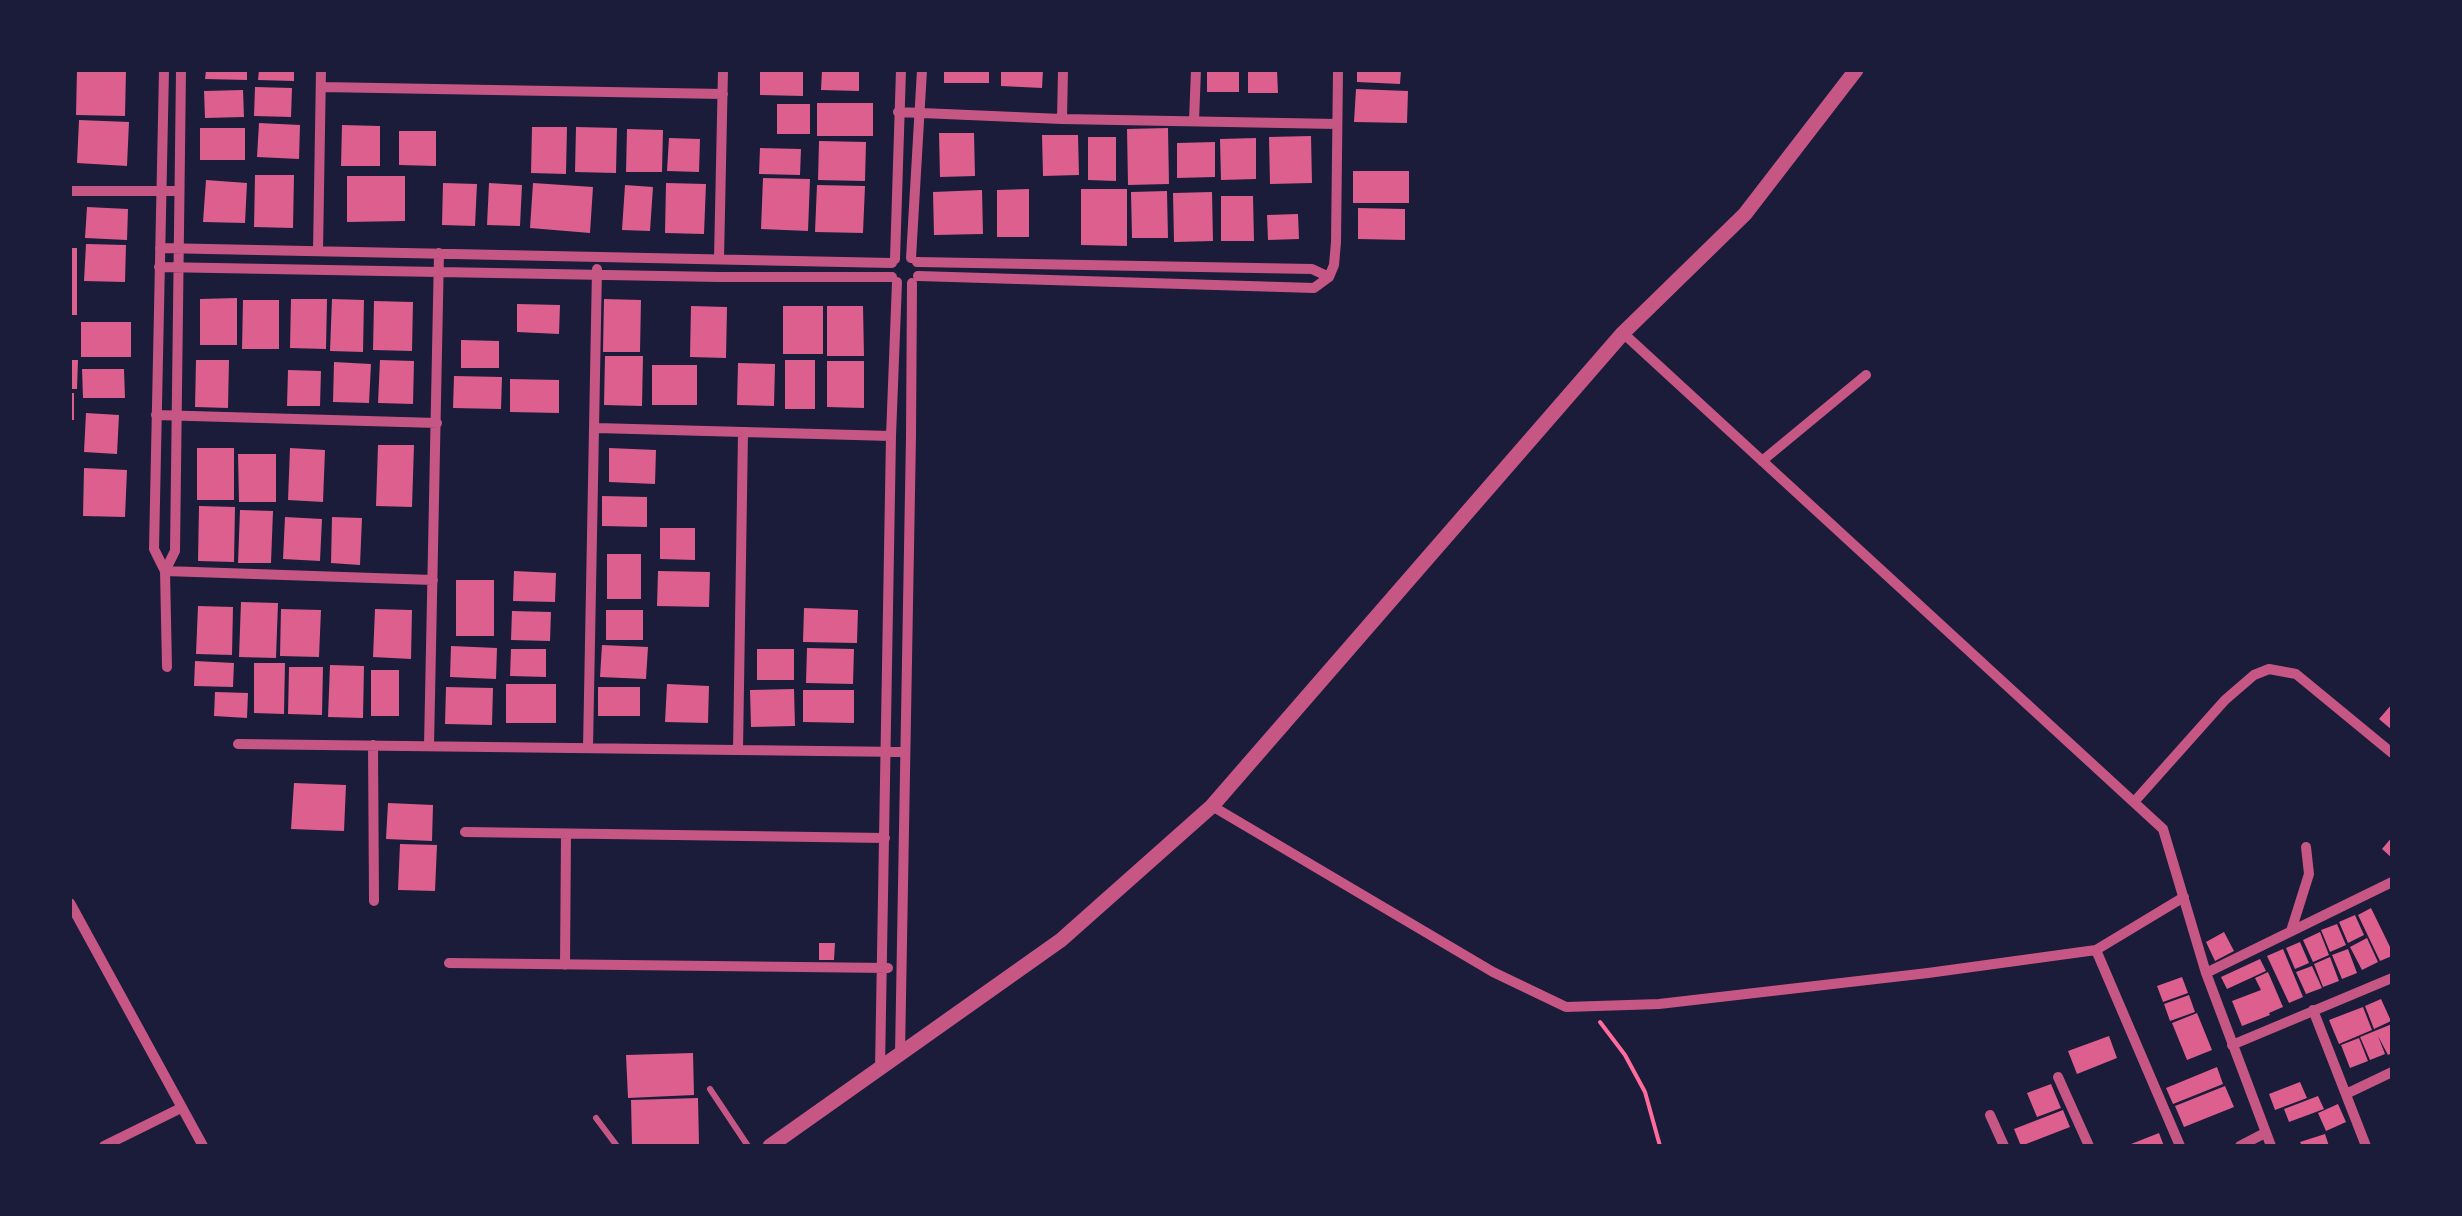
<!DOCTYPE html>
<style>
body{margin:0}
#map{position:relative;width:2462px;height:1216px;overflow:hidden;background:#1b1b3a;font-family:Quicksand,sans-serif}
canvas{display:block}
.frame{position:absolute;inset:0;border:72px solid #1b1b3a;pointer-events:none}
</style>
<div id="map">
<canvas width="2462" height="1216"></canvas>
<div class="frame"></div>
</div>
<script>
const context = document.querySelector('canvas').getContext('2d');
context.lineJoin = 'round';
function fillPath(path, color) {
  context.fillStyle = color;
  context.fill(path, 'evenodd');
}
function trace(path, color, width, dash) {
  context.strokeStyle = color;
  context.lineWidth = width;
  context.lineCap = dash ? 'butt' : 'round';
  context.setLineDash(dash || []);
  context.stroke(path);
}
const building = new Path2D(`
 M77 70H126L125 116 76 115Z
 M206 70H247V80L205 79Z
 M259 70H294V81L258 80Z
 M760 70H803V96L760 95Z
 M822 70H859V91L821 90Z
 M944 70H989V83H944Z
 M1001 70H1043L1042 88 1001 86Z
 M1207 70H1239V92H1207Z
 M1248 70H1277L1278 93H1248Z
 M1357 70H1401L1400 84 1357 82Z
 M255 87 292 88 291 117 254 116Z
 M1356 89 1408 91 1407 123 1354 122Z
 M243 90 244 117 205 118 204 91Z
 M817 103H873V136H817Z
 M777 104H810V134H777Z
 M79 120 129 122 127 166 77 163Z
 M259 123 300 125 299 159 257 157Z
 M342 125 380 126V166H341Z
 M532 127H567L566 174 531 173Z
 M576 127 617 128 616 173 575 172Z
 M200 128H245V160H200Z
 M1168 128 1169 184 1128 185 1127 129Z
 M627 129 663 130 662 172H626Z
 M399 131H436V166L399 165Z
 M939 133H974L975 176 940 177Z
 M1042 135H1078L1079 175 1043 176Z
 M1311 136 1312 183 1270 184 1269 137Z
 M1088 137H1116V181L1088 180Z
 M669 138 700 139 699 172 667 171Z
 M1256 138V179L1221 180 1220 139Z
 M819 141 866 142 865 181 818 180Z
 M1215 142V177L1177 178V143Z
 M760 148 801 149 800 175 759 174Z
 M1353 171H1409V203H1353Z
 M255 175H294L293 228 254 227Z
 M347 176H405V221L347 222Z
 M763 178 810 179 808 231 761 229Z
 M206 180 247 183 245 223 203 222Z
 M443 183 477 184 475 226 442 225Z
 M489 183 522 185 520 226 487 225Z
 M533 183 593 187 590 233 530 228Z
 M666 183 706 184 704 234 665 233Z
 M625 185 653 187 650 231 622 230Z
 M817 185 865 186 863 233 815 232Z
 M1029 189V237H997V190Z
 M1081 189H1127V246L1081 245Z
 M982 190 983 234 934 235 933 192Z
 M1167 191 1168 238H1132L1131 192Z
 M1212 192 1213 241 1174 242 1173 193Z
 M1221 196H1253L1254 241H1221Z
 M87 207 128 209 127 240 85 238Z
 M1358 208 1405 209V240L1358 239Z
 M1298 214 1299 239 1268 240 1267 215Z
 M86 244 126 245 125 282 84 281Z
 M70 248H77V315H70Z
 M237 298V345H200V299Z
 M291 299H327L326 349 290 348Z
 M332 299 364 300 363 352 330 351Z
 M604 299 641 300 640 352H603Z
 M243 300H279V349H242Z
 M374 301 413 302 412 351 373 350Z
 M517 304 560 305 559 334 517 332Z
 M691 306 727 307 726 358 690 357Z
 M783 306H823V354H783Z
 M827 306H863L864 356H827Z
 M81 322H131V357H81Z
 M461 340 499 341V368H461Z
 M605 356H643L642 406 604 405Z
 M70 360H78L77 389H70Z
 M196 360H229L228 408 195 407Z
 M380 360 414 361 413 404 378 403Z
 M785 360H815V409H785Z
 M827 361H864V408L827 407Z
 M334 362 371 364 369 403 333 402Z
 M738 363 775 364 774 406 737 405Z
 M652 365H697V405H652Z
 M82 369H124L125 398H83Z
 M288 370 321 371 320 406H287Z
 M454 376 502 377 501 409 453 408Z
 M510 379 559 380V413L510 412Z
 M70 393H74V420H70Z
 M86 413 119 415 117 454 84 452Z
 M378 445H414L412 507 376 506Z
 M197 448H234V500H197Z
 M290 448 325 450 323 502 288 500Z
 M609 448 656 450 655 484 609 482Z
 M238 454H276V502H239Z
 M84 468 127 470 125 517 83 516Z
 M602 496 647 497V527L602 526Z
 M199 506 235 507 234 562 198 561Z
 M240 510 273 511 271 563H238Z
 M285 517 322 519 320 561 283 559Z
 M332 517 362 518 360 565 331 563Z
 M660 528H695V560L660 559Z
 M607 554H641V599H607Z
 M514 571 556 573 555 602 513 601Z
 M658 571 710 572 709 607 657 606Z
 M456 580H494V636H456Z
 M241 602 278 603 276 658 239 657Z
 M198 606 233 607 232 655 196 654Z
 M804 608 858 610 857 643 803 642Z
 M281 609 321 610 319 657 280 656Z
 M375 609 412 610 411 659 373 657Z
 M606 610H643V640H606Z
 M512 611 551 612 550 641 511 640Z
 M602 645 648 647 646 679 600 677Z
 M451 646 497 648 496 679 450 677Z
 M807 648 854 649 853 684 806 683Z
 M511 649H546V677L510 676Z
 M757 649H794V680H757Z
 M195 661 234 663 233 687 194 686Z
 M254 663H285L284 714 254 713Z
 M330 665 364 666 363 718 328 717Z
 M289 667H323L322 715 288 714Z
 M371 670H399V716H371Z
 M506 684H556V723H506Z
 M667 684 709 686 708 723 665 722Z
 M446 687 493 688 492 725 445 724Z
 M598 687H640V716H598Z
 M794 689 795 726 751 727 750 690Z
 M803 690H854V723L803 722Z
 M215 692 248 693 247 718 214 716Z
 M2392 704V730L2379 719Z
 M294 783 346 785 344 831 291 829Z
 M388 803 433 805 432 841 386 839Z
 M2392 837V858L2382 849Z
 M400 844 437 845 435 891 398 890Z
 M2371 908 2392 951V956L2380 961 2358 915Z
 M2355 915 2364 935 2348 943 2339 922Z
 M2337 924 2346 945 2330 952 2321 930Z
 M2224 932 2234 951 2215 961 2206 942Z
 M2320 932 2329 955 2313 962 2303 940Z
 M2367 938 2378 962 2362 970 2350 947Z
 M2300 942 2309 963 2295 969 2286 948Z
 M819 943H835L834 960H819Z
 M2283 949 2303 997 2289 1003 2267 956Z
 M2348 949 2357 973 2342 979 2332 955Z
 M2330 957 2339 981 2323 987 2314 964Z
 M2260 959 2266 971 2227 989 2221 977Z
 M2312 966 2322 988 2306 994 2296 972Z
 M2268 972 2283 1007 2269 1013 2270 1015 2242 1026 2232 1001 2261 990 2255 978Z
 M2182 977 2188 993 2163 1002 2157 986Z
 M2189 995 2195 1012 2170 1021 2164 1004Z
 M2381 999 2391 1021 2374 1029 2365 1006Z
 M2363 1007 2372 1030 2339 1044 2329 1020Z
 M2197 1013 2212 1050 2187 1060 2172 1023Z
 M2392 1024V1053L2388 1055 2378 1036 2385 1054 2370 1060 2360 1037Z
 M2109 1036 2117 1058 2077 1074 2068 1051Z
 M2359 1038 2368 1061 2350 1068 2341 1045Z
 M693 1053 694 1095 628 1098 626 1055Z
 M2217 1067 2223 1084 2173 1104 2166 1088Z
 M2300 1082 2307 1098 2275 1110 2269 1094Z
 M2051 1084 2061 1108 2037 1117 2027 1093Z
 M2225 1086 2234 1107 2184 1127 2175 1106Z
 M2318 1096 2324 1109 2289 1122 2284 1109Z
 M698 1098 699 1144 632 1145 631 1100Z
 M2338 1104 2346 1122 2326 1131 2318 1113Z
 M2063 1110 2070 1127 2021 1146 2014 1129Z
 M2159 1133 2164 1146H2126Z
 M2325 1134 2329 1146H2302L2300 1142Z`);
const path = new Path2D(`
 M1600 1022 1625 1055 1645 1092 1660 1146`);
const service = new Path2D(`
 M710 1089 748 1146
 M596 1118 617 1146`);
const minor = new Path2D(`
 M164 70 154 549 165 571 175 551 181 70
 M321 87 723 94
 M898 112 1062 119 1337 124
 M1062 119 1063 70
 M1194 121 1196 70
 M70 191H179
 M160 248 892 263
 M318 251 321 70
 M911 258 922 70
 M719 259 723 70
 M895 259 901 70
 M917 262 1312 269 1329 277
 M159 267 719 277H892
 M918 276 1314 288 1329 277
 M1329 277 1334 265 1336 242 1338 70
 M1623 333 2163 829 2206 973 2271 1146
 M156 415 437 423
 M596 428 891 436
 M1762 461 1866 375
 M167 667 165 571 433 580
 M238 744 904 752
 M373 745 374 901
 M429 746 439 253
 M588 748 597 269
 M738 750 743 432
 M2134 802 2225 700 2254 675 2269 669 2296 674 2392 753
 M1212 806 1493 972 1566 1007 1659 1004 1928 973 2096 950 2184 897
 M465 832 885 838
 M70 903 203 1146
 M2291 931 2309 874 2306 847
 M2096 950 2180 1146
 M449 963 888 968
 M565 965 566 834
 M2206 973 2392 882
 M2313 1010 2366 1146
 M2232 1045 2392 978
 M900 1054 911 436 912 283
 M880 1068 891 436 897 282
 M2058 1077 2089 1146
 M2346 1094 2392 1072
 M1990 1115 2004 1146
 M104 1146 181 1108
 M2240 1146 2265 1133`);
const tertiary = new Path2D(`
 M770 1146 1061 940 1212 806 1623 333 1745 214 1856 70`);
fillPath(building, '#dd5f8e');
trace(path, '#ff6b9d', 4);
trace(service, '#c65784', 6);
trace(minor, '#c65784', 10);
trace(tertiary, '#c65784', 15);
</script>
